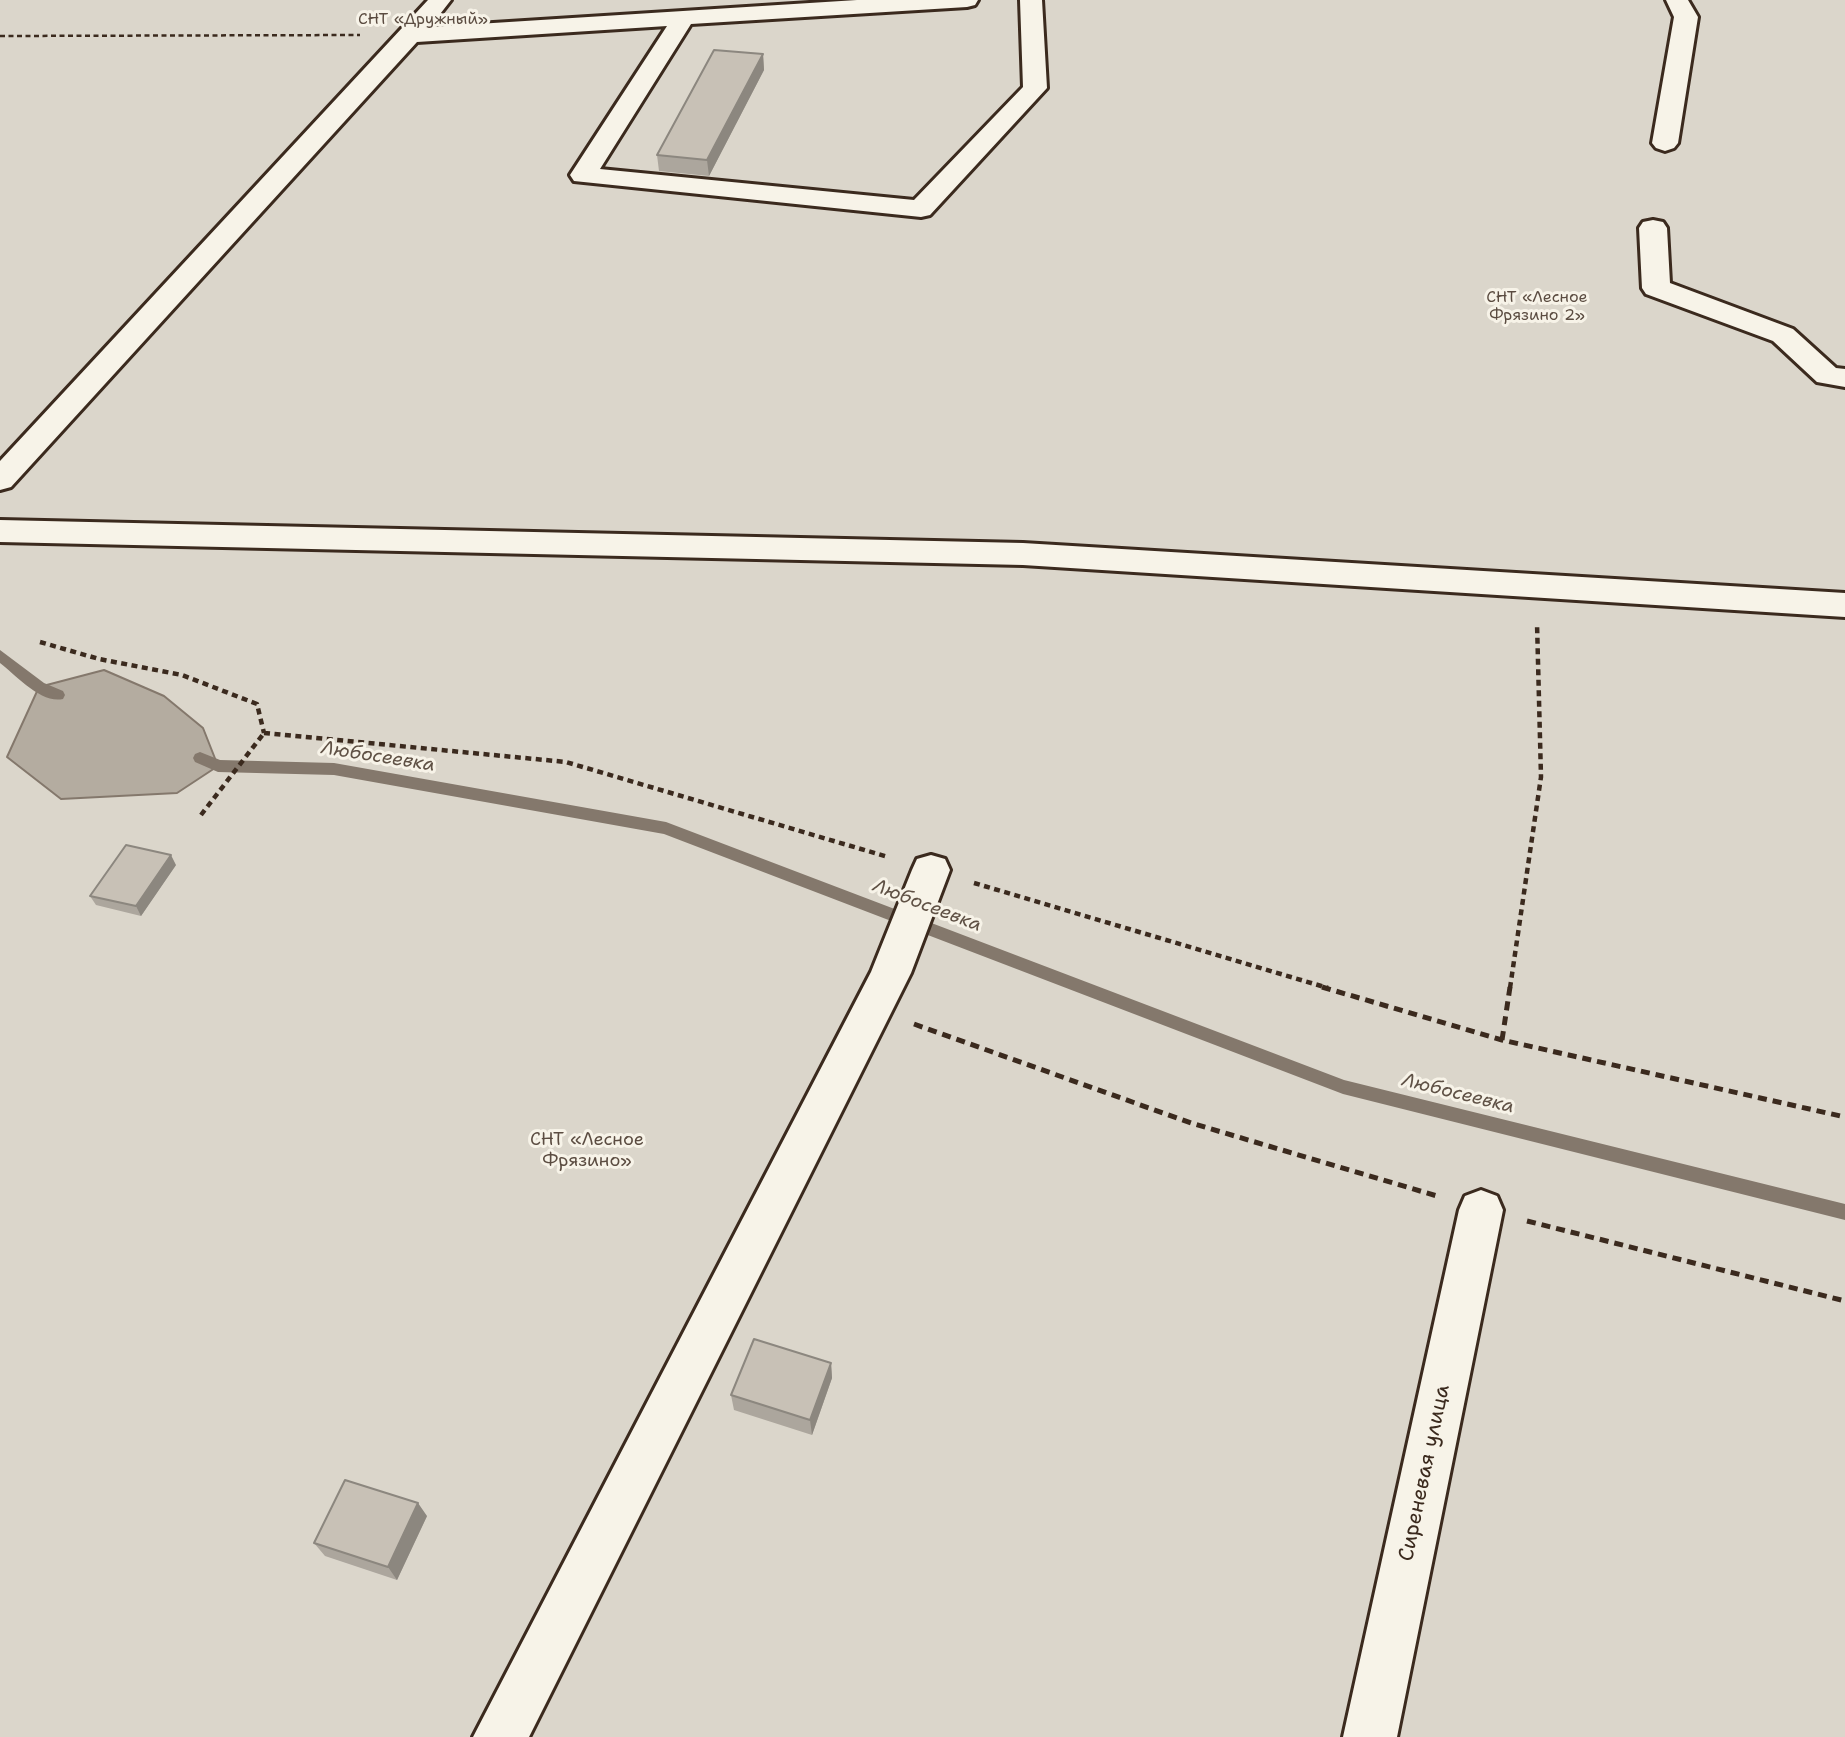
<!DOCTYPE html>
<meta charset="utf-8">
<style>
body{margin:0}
canvas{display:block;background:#f7f3e8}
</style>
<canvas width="1845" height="1737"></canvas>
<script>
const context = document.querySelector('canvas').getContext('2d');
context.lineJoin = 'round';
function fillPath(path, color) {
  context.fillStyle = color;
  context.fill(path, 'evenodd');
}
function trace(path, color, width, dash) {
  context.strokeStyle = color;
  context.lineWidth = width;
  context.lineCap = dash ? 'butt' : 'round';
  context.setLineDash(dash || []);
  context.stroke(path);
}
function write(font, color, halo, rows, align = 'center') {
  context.font = font + ' "Shantell Sans",sans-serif';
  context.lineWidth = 6;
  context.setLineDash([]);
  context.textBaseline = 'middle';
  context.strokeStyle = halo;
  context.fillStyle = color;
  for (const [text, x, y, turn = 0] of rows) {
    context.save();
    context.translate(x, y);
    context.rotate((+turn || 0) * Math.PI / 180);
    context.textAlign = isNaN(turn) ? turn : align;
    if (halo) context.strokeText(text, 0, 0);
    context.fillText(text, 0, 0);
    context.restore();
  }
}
const green = new Path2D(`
 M0 0H1845V1737H0Z`);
const water = new Path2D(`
 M104 670 164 696 203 728 218 766 177 793 61 799 7 757 39 687Z`);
const stream = new Path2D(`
 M0 650 44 683 63 691 65 695 63 699C41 704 16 675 0 663Z
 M200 752 220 760 334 763 666 822 1344 1080 1845 1204V1220L1343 1094 664 834 334 775 218 772 195 762 193 758 195 754Z`);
const pathFar2 = new Path2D(`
 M0 36 360 35`);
const pathFar1 = new Path2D(`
 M40 642 99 659 182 675 257 704 264 733
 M264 733 566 762 888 857
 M201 815 264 733
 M974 883 1328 988
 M1510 988 1541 777 1537 623`);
const path = new Path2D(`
 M1322 987 1502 1040 1845 1117
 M914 1024 1191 1123 1437 1196
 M1502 1040 1510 987
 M1527 1221 1845 1301`);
const minor = new Path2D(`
 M428 0H451L430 27 857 0H978L975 5 967 7 691 24 600 169 914 200 1023 87 1020 0H1042L1047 88 930 215 921 217 574 181 570 175 667 26 417 42 11 487 0 490V461Z
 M1666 0H1688L1698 17 1678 143 1674 148 1665 151 1656 148 1652 143 1674 17Z
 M1653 220 1663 222 1667 228 1670 283 1793 329 1836 368 1845 369V387L1817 382 1773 341 1646 294 1642 288 1639 228 1643 222Z
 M0 520 1023 543 1845 593V617L1023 565 0 542Z
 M931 855 945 859 950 870 911 973 529 1737H473L871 972 912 870 917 859Z
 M1481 1190 1497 1196 1503 1210 1397 1737H1343L1459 1210 1465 1196Z`);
const wall = new Path2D(`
 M763 54 764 70 709 176 659 171 657 155Z
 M176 865 141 916 96 905 90 896Z
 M831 1363 832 1378 812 1435 734 1410 731 1395Z
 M427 1516 397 1580 325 1556 314 1543Z`);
const shadedWall = new Path2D(`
 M763 54 764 70 709 176 707 160Z
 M171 855 176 865 141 916 136 906Z
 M831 1363 832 1378 812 1435 810 1420Z
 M418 1503 427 1516 397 1580 388 1567Z`);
const building = new Path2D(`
 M714 50 763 54 707 160 657 155Z
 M126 845 171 855 136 906 90 896Z
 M754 1339 831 1363 810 1420 731 1395Z
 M345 1480 418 1503 388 1567 314 1543Z`);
const farParknames = [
 ["СНТ «Дружный»",423,20],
 ["СНТ «Лесное",1537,298],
 ["Фрязино 2»",1537,316]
];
const parkNames = [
 ["СНТ «Лесное",587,1140],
 ["Фрязино»",587,1161]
];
const waterNames = [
 ["Любосеевка",378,757,9],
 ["Любосеевка",927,906,21],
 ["Любосеевка",1458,1094,14]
];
const nearStreetnames = [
 ["Сиреневая улица",1425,1473,-78]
];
fillPath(green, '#dbd6cb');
fillPath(water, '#b4aca0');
trace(water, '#84786c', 2);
fillPath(stream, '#84786c');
trace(minor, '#3b2a1e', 6);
trace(pathFar2, '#3b2a1e', 2.5, [5, 3.5]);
trace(pathFar1, '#3b2a1e', 4.5, [6, 4.5]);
trace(path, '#3b2a1e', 5, [9, 6]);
fillPath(minor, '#f7f3e8');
fillPath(wall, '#aca69d');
fillPath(shadedWall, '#8c877f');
fillPath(building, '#c8c1b6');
trace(building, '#8c877f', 2);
write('16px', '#5b4c41', '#f7f3e8', farParknames);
write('18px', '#5b4c41', '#f7f3e8', parkNames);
write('italic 19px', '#5f5145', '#f7f3e8', waterNames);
write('21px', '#3b2a1e', '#f7f3e8', nearStreetnames);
</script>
